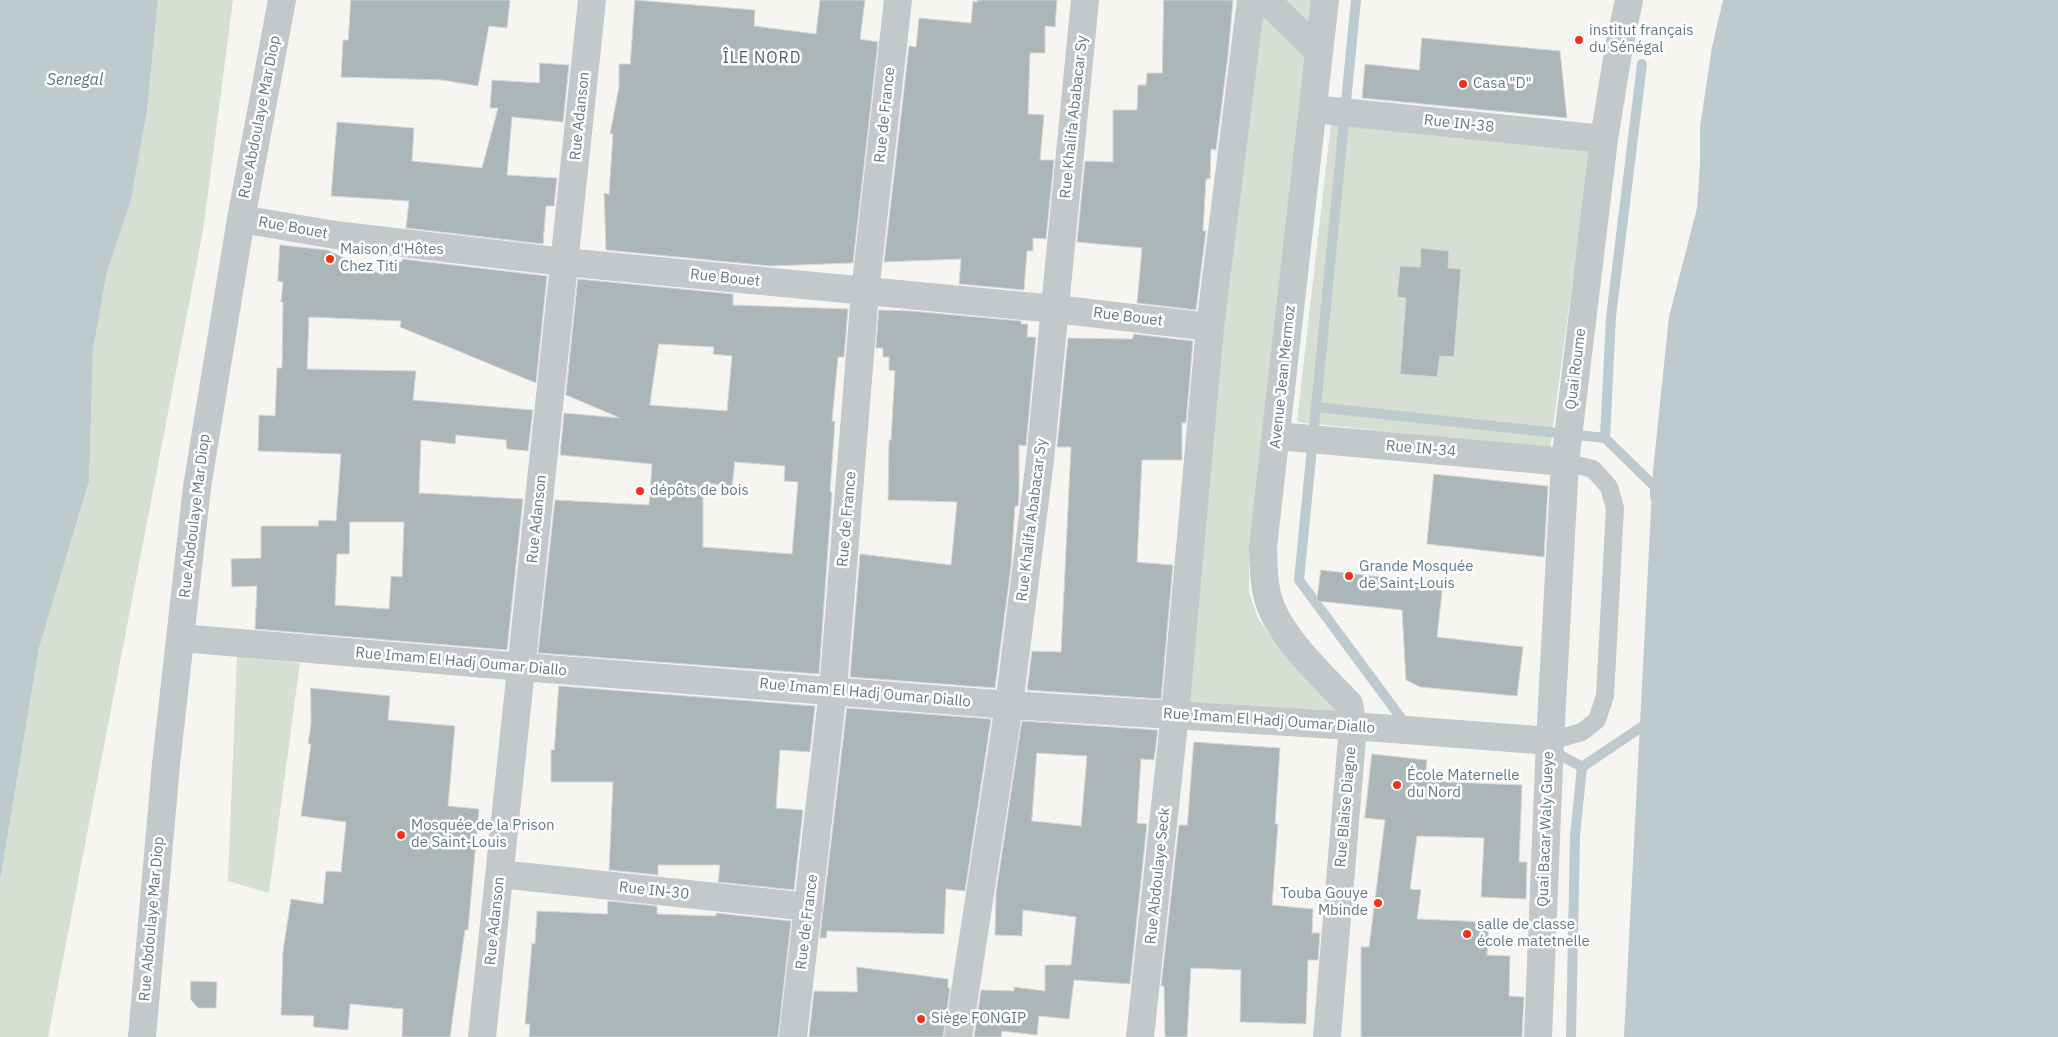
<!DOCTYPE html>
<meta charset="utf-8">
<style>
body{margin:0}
canvas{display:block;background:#f6f5f1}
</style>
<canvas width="2058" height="1037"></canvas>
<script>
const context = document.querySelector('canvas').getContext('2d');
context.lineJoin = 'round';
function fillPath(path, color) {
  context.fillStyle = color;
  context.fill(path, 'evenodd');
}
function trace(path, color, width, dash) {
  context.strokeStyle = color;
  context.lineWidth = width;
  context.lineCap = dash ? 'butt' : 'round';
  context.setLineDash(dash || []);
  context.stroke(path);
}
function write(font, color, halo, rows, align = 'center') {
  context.font = font + ' "IBM Plex Sans",sans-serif';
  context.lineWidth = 5;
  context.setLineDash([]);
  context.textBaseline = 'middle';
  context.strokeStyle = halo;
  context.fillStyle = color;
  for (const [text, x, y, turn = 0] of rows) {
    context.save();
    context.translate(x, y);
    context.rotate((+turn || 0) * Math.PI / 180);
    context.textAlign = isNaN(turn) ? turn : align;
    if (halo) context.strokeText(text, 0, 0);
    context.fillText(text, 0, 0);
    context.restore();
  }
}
const green = new Path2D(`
 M158 0H233L203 231 48 1037H0V881L39 648 89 483 93 350 107 272 131 200 147 111Z
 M1255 0H1312L1249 567V593L1258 618 1276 644 1305 672 1346 718 1185 705Z
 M1331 123 1590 150 1550 449 1297 422Z
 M237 656 300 663 269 893 228 881Z`);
const water = new Path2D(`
 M0 0H158L147 111 131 200 107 272 93 350 89 482 39 648 0 881Z
 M1723 0H2058V1037H1624L1653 470 1669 317 1697 208 1700 164V127L1712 47Z`);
const stream = new Path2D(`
 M1356 0 1299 580 1407 726
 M1642 64 1611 317 1605 438 1655 487V497
 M1316 407 1605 438
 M1553 751 1582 767
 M1571 1037 1575 836 1582 767 1649 722`);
const building = new Path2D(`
 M351 0H510L507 28 489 26 478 86 442 80 341 77 343 40H348Z
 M635 0 755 10 754 26 816 34 820 0H865L860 39 878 42 853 263 770 266 606 250 604 193 609 194 613 134H610L619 87V64H630Z
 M977 0H1057L1055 27 1045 26V53H1030L1028 114 1044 115 1040 160H1054L1046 239 1033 238V251H1027L1024 290 959 284 961 259 884 262 909 46 916 47 919 18 971 23 973 1 977 2Z
 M1164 0H1233L1228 55 1216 150 1211 149 1210 179H1206L1203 231H1206L1196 310 1137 303 1142 248 1077 242 1085 161 1113 162V110H1137L1138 85H1146L1147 73H1162Z
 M1422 38 1560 51 1567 118 1362 98 1365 64 1419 70Z
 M540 63 569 65 563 122 512 117 507 175 557 178 554 206H546L543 244 406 228 409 201 331 196 337 122 414 128 412 161 482 168 498 108H490L492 80 539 83Z
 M280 245 327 250 383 275 385 260 402 262V259L547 276 536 383 400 327 401 321 309 317 307 369 416 371 413 400 533 410 528 451 507 449 506 440 456 435 455 444 421 440 419 493 523 499 507 650 255 629 257 586 232 587 231 559 261 558V526H318L319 520 336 521 341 454 258 451 259 415 275 416 277 368H282L283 302H281L283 282 278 281ZM350 522H404L402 577 391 576 389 609 335 605 337 554H349Z
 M1421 248 1449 251 1448 268 1461 269 1454 357 1440 356 1437 377 1400 374 1406 298 1397 297 1400 266 1420 267Z
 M578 279 733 294V305L848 309 844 357H838L832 421H835L830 492H832L819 674 538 653 555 500 649 505 652 464 560 455 564 413 620 418 566 395ZM659 344 714 347 713 354 732 356 727 411 650 405ZM735 462 785 466 784 481 798 482 792 554 703 547V483L732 486Z
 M879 310 911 311 1021 321V324H1028L1027 337H1036L1026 446 1019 445V498L1018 506H1015L1011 567 995 688 850 677 860 554 951 565 957 502 888 500 889 440H891L895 371 889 370V357H883V348H876Z
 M1134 334 1193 341 1186 423H1182V460H1142L1137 562 1173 565 1161 699 1027 690 1032 651 1061 652 1071 447H1057L1068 338 1132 339Z
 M1434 474 1548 486 1544 557 1427 544Z
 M1321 570 1443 584 1437 637 1523 647 1517 696 1420 687 1406 680 1402 610 1317 601Z
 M559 686 815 706 810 752 780 750 776 808 803 810 794 890 718 882 720 865H658V875L609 870 613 782H551V750H554Z
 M311 688 390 696 388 720 455 726 448 806 479 809 468 930H465L450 1037H402L403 1009 350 1004 348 1030 313 1027 314 1016 281 1015 283 951 291 899 323 904 326 871 341 872 346 822 301 816 311 744H308L311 724Z
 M847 708 991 719 965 891 946 889 944 934 827 931 826 938H820Z
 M1022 721 1158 730 1154 760 1141 759 1137 823 1147 824 1130 984 1074 980 1069 1019 1039 1016 1037 1035 1002 1031 1001 1037H974L981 990 1014 991V987L1045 991V965H1071L1076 917 1023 910 1022 936 995 935 996 893ZM1037 753 1087 756 1081 826 1032 821Z
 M1194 742 1280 748 1275 824H1278L1272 905 1313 909 1312 933H1320L1318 960H1308L1306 1024 1240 1022 1241 970 1191 968 1187 1037H1165L1164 986H1161L1179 825H1187Z
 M1372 754 1427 760 1425 781 1522 785 1519 862H1527L1526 899 1481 897 1484 838 1417 836 1410 889 1421 890 1417 919 1489 922 1487 955 1510 956 1509 996 1524 997 1522 1037H1361V947H1369L1385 820 1365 818Z
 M608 901 657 906V914L716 916V913L791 921 778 1037H529L530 1024H525L532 943 535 944 537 911 607 914Z
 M857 967 948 979V988H950L943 1037H809L814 991 857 992Z
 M191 981 217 982 216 1008H198L191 1000Z`);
const lane = new Path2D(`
 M1550 741 1582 732 1597 720 1605 696 1615 508 1609 487 1593 469 1565 462`);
const street = new Path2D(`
 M1266 0 1319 52
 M1325 0 1263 547C1264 561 1263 575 1266 589 1272 631 1321 674 1349 704L1353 726 1327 1037
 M1313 109 1604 139
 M241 219 335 235 564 262 1055 309 1210 327
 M1277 436 1565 462
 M181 638 522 667 1009 705 1353 726 1550 741
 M500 874 809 907
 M142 1037 166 764 197 487 241 219 282 0
 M482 1037 592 0
 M793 1037 833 690 865 292 898 0
 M958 1037 1009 705 1040 460 1085 0
 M1140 1037 1175 714 1210 327 1251 0
 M1538 1037 1550 741 1565 462 1604 139 1619 47 1629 0`);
const markers = [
 [1579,40,5,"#f33215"],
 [1463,84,5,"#f33215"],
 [330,259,5,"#f33215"],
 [640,491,5,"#f33215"],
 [1349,576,5,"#f33215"],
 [1397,785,5,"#f33215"],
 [401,835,5,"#f33215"],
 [1378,903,5,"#f33215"],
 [1467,934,5,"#f33215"],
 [921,1019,5,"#f33215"]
];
const poiNames = [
 ["institut français",1589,31],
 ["du Sénégal",1589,48],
 ["Casa \"D\"",1473,84],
 ["Maison d'Hôtes",340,250],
 ["Chez Titi",340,267],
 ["dépôts de bois",650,491],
 ["Grande Mosquée",1359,567],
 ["de Saint-Louis",1359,584],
 ["École Maternelle",1407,776],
 ["du Nord",1407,793],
 ["Mosquée de la Prison",411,826],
 ["de Saint-Louis",411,843],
 ["Touba Gouye",1368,894,"right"],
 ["Mbinde",1368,911,"right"],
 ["salle de classe",1477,925],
 ["école matetnelle",1477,942],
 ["Siège FONGIP",931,1019]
];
const streetNames = [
 ["Rue de France",885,115,-84],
 ["Rue Adanson",580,116,-84],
 ["Rue Abdoulaye Mar Diop",260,117,-79],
 ["Rue Khalifa Ababacar Sy",1074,117,-84],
 ["Rue IN-38",1459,124,6],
 ["Rue Bouet",293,228,10],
 ["Rue Bouet",725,278,6],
 ["Rue Bouet",1128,317,7],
 ["Quai Roume",1576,369,-83],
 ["Avenue Jean Mermoz",1283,377,-84],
 ["Rue IN-34",1421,449,5],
 ["Rue Abdoulaye Mar Diop",195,516,-83],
 ["Rue Adanson",537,519,-84],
 ["Rue de France",847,519,-85],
 ["Rue Khalifa Ababacar Sy",1032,520,-83],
 ["Rue Imam El Hadj Oumar Diallo",461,662,5],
 ["Rue Imam El Hadj Oumar Diallo",865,693,5],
 ["Rue Imam El Hadj Oumar Diallo",1269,721,4],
 ["Rue Blaise Diagne",1346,807,-85],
 ["Quai Bacar Waly Gueye",1546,829,-88],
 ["Rue Abdoulaye Seck",1158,876,-84],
 ["Rue IN-30",654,891,6],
 ["Rue Abdoulaye Mar Diop",152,919,-85],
 ["Rue Adanson",495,921,-84],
 ["Rue de France",807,922,-83]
];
const neighbourhoodNames = [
 ["ÎLE NORD",762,58]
];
const waterNames = [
 ["Senegal",75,80]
];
fillPath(green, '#d7ded2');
fillPath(water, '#bdcbcf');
trace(stream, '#bdcbcf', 10);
fillPath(building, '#abb6b9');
trace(building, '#d7d7d4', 1);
trace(lane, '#c3c8ca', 18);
trace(street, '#c3c8ca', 28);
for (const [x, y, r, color] of markers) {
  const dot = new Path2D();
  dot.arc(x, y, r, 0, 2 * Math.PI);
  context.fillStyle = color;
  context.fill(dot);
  trace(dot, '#fff', 2);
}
write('15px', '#627985', '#fff', poiNames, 'left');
write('15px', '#627985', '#fff', streetNames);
context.letterSpacing = '1px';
write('16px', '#50616a', '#fff', neighbourhoodNames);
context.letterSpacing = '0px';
write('italic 16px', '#58767c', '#fff', waterNames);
</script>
